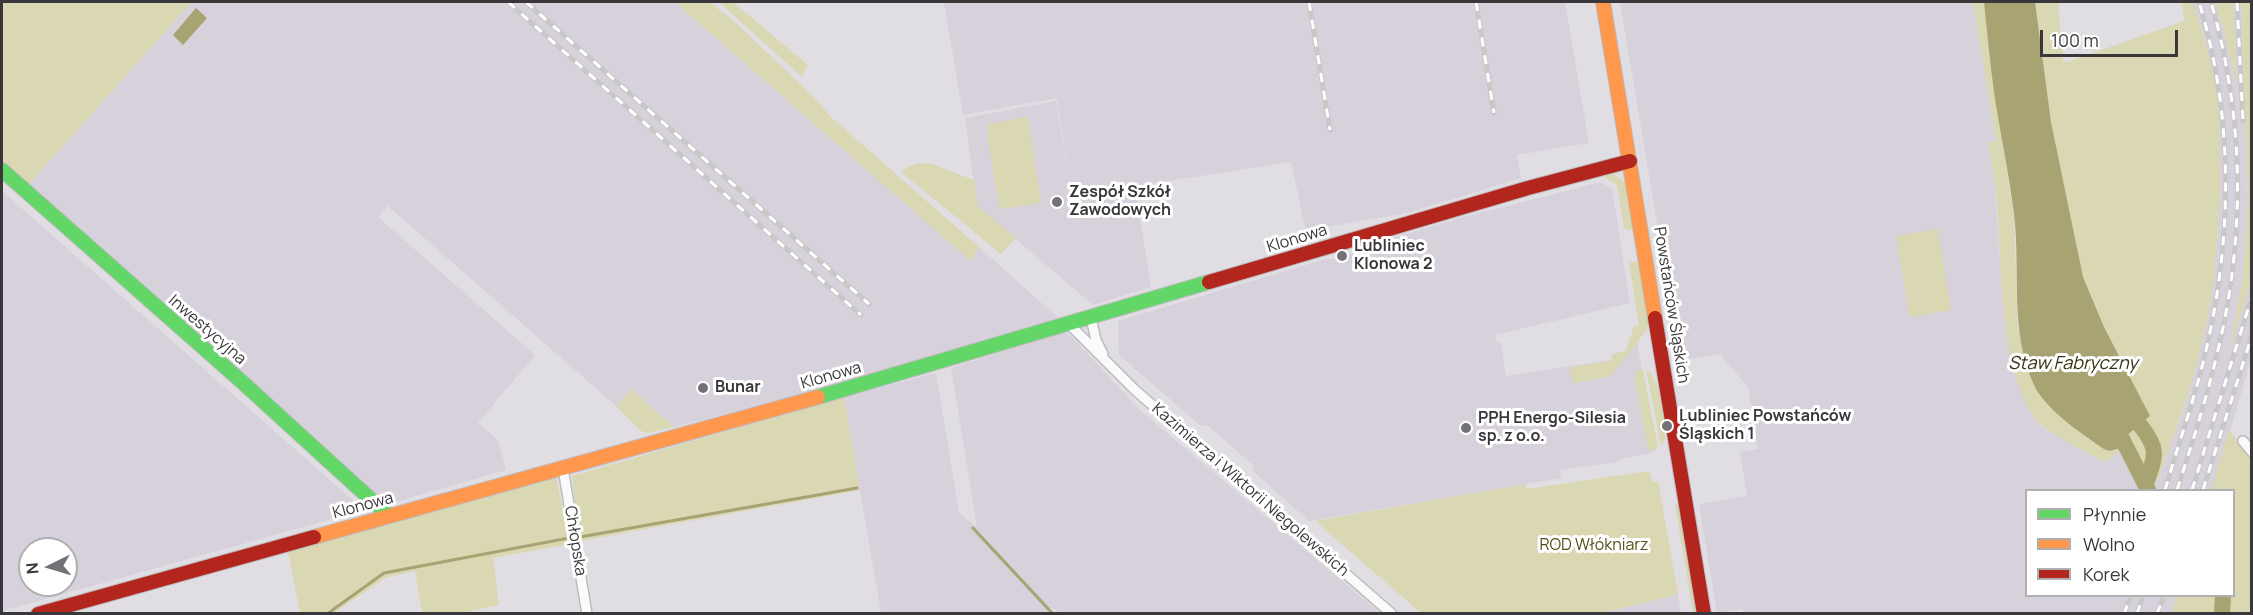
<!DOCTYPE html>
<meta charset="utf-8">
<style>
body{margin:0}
#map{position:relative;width:2253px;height:615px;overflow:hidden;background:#e0dee2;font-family:Manrope,sans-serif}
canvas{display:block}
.frame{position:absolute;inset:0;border:3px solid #39373a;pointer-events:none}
.legend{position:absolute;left:2025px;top:489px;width:210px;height:108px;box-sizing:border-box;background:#fff;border:2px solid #b0afb0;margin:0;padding:8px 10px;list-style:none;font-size:18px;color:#39373a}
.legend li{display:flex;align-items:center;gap:12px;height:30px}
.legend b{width:30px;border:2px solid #b0afb0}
.north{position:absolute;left:18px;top:537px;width:60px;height:60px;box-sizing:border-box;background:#fff;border:2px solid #b0afb0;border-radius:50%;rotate:265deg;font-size:16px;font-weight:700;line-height:24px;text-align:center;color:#39373a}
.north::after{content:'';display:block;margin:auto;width:21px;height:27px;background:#737175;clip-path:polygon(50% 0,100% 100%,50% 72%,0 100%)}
.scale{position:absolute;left:2040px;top:30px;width:138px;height:27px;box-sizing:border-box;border:3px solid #39373a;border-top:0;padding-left:8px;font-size:18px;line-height:21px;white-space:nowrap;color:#39373a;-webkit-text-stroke:4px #fff;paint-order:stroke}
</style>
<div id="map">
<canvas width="2253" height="615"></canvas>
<div class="frame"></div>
<ul class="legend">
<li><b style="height:8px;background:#63d668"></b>Płynnie</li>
<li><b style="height:8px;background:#ff974d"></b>Wolno</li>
<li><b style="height:8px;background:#b3261e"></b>Korek</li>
</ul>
<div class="north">N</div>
<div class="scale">100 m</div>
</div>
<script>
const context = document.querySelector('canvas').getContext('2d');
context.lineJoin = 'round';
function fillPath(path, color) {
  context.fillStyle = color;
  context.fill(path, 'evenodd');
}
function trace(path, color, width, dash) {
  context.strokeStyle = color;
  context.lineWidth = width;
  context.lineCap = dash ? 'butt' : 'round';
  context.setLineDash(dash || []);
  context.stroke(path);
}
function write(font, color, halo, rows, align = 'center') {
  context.font = font + ' Manrope,sans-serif';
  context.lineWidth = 6;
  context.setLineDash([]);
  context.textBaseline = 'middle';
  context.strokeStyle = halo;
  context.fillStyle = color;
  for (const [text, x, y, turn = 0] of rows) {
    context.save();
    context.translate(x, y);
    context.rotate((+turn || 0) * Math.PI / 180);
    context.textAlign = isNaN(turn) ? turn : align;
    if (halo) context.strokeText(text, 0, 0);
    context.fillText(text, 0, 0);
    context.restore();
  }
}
const built = new Path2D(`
 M192 2H675L971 260 979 247 1058 318 794 396 674 427 631 389 616 406 388 206 378 217 535 355 478 423 498 440 506 470 385 505 28 185Z
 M944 2H1565L1589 143 1517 155 1521 178 1407 213 1315 229 1316 235 1312 240 1308 241 1291 162 1071 196V198L1135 188 1151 287 1093 305 977 206 965 118 1056 101 1071 194 1057 98 963 115Z
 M1620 2H1973L1996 141 1988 143 1995 183 2001 278 2007 337 2039 425 2104 462 2119 451 2140 490H2026V596H2184L2179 613 1743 614 1742 609 1717 613 1699 504 1747 496 1740 452 1758 449 1748 387 1720 354 1680 360Z
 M2193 2H2215L2223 27 2236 84 2233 2H2241L2248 199 2243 276 2230 348 2251 279V359L2213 490H2154L2185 406 2205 329 2214 277 2218 232 2220 187 2216 90 2204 37Z
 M1601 182 1612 189 1630 303 1495 335 1497 343H1501L1506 376 1624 358 1637 342 1657 449 1652 453 1620 459 1617 462 1560 470 1561 478 1309 521 1253 471 1254 466 1207 425 1201 426 1119 355 1118 321 1326 259H1334L1351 254 1366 246 1464 217Z
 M2 191 364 510 2 611ZM30 549H66V585H30Z
 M1063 332 1071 336 1141 411 1380 613 1060 614 1053 608 1047 610 1050 614 881 613 844 397 936 373 959 513 977 527 951 368Z
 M1678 594 1681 613H1603Z`);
const green = new Path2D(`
 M2 2H192L28 185 2 161Z
 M675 2H710L738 25 812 95 831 117 979 247 971 261Z
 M719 2H733L808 65 802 77Z
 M1973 2H1984L1994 91 2014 215 2017 305 2018 326 2027 366 2042 398 2096 443C2105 449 2110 452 2120 448L2123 449 2128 446 2125 437 2150 416 2104 327 2083 277 2051 122 2035 2H2058L2063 61 2067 62 2184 21 2182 2H2193C2202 30 2211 60 2216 90 2222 130 2221 172 2219 213 2216 252 2214 292 2205 330 2193 385 2174 438 2154 490H2140L2120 451 2104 462C2091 455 2045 431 2038 422 1994 364 2004 254 1995 183 1993 169 1990 156 1988 143L1996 140Z
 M2215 2H2233L2237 89 2223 27Z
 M2241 2H2252L2251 279 2229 355 2243 276 2248 199Z
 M1028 117 1041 203 999 209 986 124Z
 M921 163 932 164 974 180 978 206 1016 238 1001 254 901 172 909 166Z
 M1610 174 1615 175 1627 184 1633 229 1628 230 1624 228 1617 185 1603 176Z
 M1938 229 1951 310 1910 317 1896 236Z
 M1638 261 1640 262 1650 320 1648 328 1614 373 1604 378 1573 383 1570 367 1611 361 1612 354 1626 351 1634 326 1639 325 1629 263Z
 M1639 369 1643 371 1658 447 1653 451 1648 448 1634 375Z
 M1646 369C1661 379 1664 421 1665 439L1661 446Z
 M631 389 674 427 648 433 641 431 616 406Z
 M844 397 860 490 580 541 572 476Z
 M2229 430 2251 458V613L2171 614 2177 596H2234V490H2211Z
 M1649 471 1652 482 1658 481 1678 594 1603 613H1421L1315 521 1526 484 1527 489Z
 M556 477 570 544 493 558 499 605 457 614 422 613 415 571 385 578 334 613H300L288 552Z
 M1680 501 1699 613H1693L1675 505Z`);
const water = new Path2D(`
 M1984 2H2035L2051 122 2083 277 2104 327 2150 416 2125 437 2128 445 2123 450 2120 448 2110 451 2104 449C2081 433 2046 410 2034 385 2009 331 2021 271 2014 214 2009 173 2000 133 1994 92 1990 62 1987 32 1984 2Z
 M196 8 207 18 183 45 173 35Z`);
const stream = new Path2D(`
 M973 528 1053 614
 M580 537 857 488
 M327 614 384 573 569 538`);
const river = new Path2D(`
 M2140 425C2160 450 2155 456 2146 484
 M2116 427 2148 490
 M2222 614 2223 596`);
const street = new Path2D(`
 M1091 318 1096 340 1103 354
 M1069 324 1135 390 1392 614
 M2243 441 2252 452
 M563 468 587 614`);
const fast = new Path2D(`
 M2 170 241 381 389 516
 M818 397 1209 282`);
const slow = new Path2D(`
 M1603 2 1655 318
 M314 537 818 397`);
const jam = new Path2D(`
 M1209 282 1528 188 1630 161
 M1655 318 1704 614
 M38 614 314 537`);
const rail = new Path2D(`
 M508 2 861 315
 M526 2 869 304
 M1309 2 1330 130
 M1476 2 1494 113
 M2237 2 2243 121
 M2165 490C2179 442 2196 395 2207 346 2233 232 2233 113 2199 2
 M2177 490C2192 444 2207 397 2218 350 2246 234 2244 116 2211 2
 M2192 490 2252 296
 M2203 490 2252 335
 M2124 614 2131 596
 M2137 614 2143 596
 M2157 614 2164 596`);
const markers = [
 [1057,202,6,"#737175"],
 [1342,256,6,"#737175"],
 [703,388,6,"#737175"],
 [1667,426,6,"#737175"],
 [1466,428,6,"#737175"]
];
const poiNames = [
 ["Zespół Szkół",1069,193],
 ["Zawodowych",1069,211],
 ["Lubliniec",1354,247],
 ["Klonowa 2",1354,265],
 ["Bunar",715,388],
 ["Lubliniec Powstańców",1679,417],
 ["Śląskich 1",1679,435],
 ["PPH Energo-Silesia",1478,419],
 ["sp. z o.o.",1478,437]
];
const streetNames = [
 ["Klonowa",1297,239,-17],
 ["Powstańców Śląskich",1671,305,81],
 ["Inwestycyjna",207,330,41],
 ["Klonowa",831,376,-16],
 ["Kazimierza i Wiktorii Niegolewskich",1250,490,41],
 ["Klonowa",363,506,-15],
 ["Chłopska",575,541,81]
];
const parkNames = [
 ["ROD Włókniarz",1594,546]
];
const waterNames = [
 ["Staw Fabryczny",2073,364]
];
fillPath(built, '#d6d1da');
fillPath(green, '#dad7b3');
fillPath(water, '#a7a372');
trace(stream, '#a7a372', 3);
trace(river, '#a7a372', 16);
trace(street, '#bdbbbf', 12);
trace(fast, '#bdbbbf', 16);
trace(slow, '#bdbbbf', 16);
trace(jam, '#bdbbbf', 16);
trace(street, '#fafafb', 9);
trace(fast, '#63d668', 14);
trace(slow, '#ff974d', 14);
trace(jam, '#b3261e', 14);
trace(rail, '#c8c8c8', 5);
trace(rail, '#fff', 3, [9]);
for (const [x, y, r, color] of markers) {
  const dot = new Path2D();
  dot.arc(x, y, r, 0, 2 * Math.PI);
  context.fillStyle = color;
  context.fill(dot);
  trace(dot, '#fff', 2);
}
write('bold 16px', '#39373a', '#fff', poiNames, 'left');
write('16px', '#39373a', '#fff', streetNames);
write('16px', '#545019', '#fff', parkNames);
write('italic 18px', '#353212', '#fff', waterNames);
</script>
